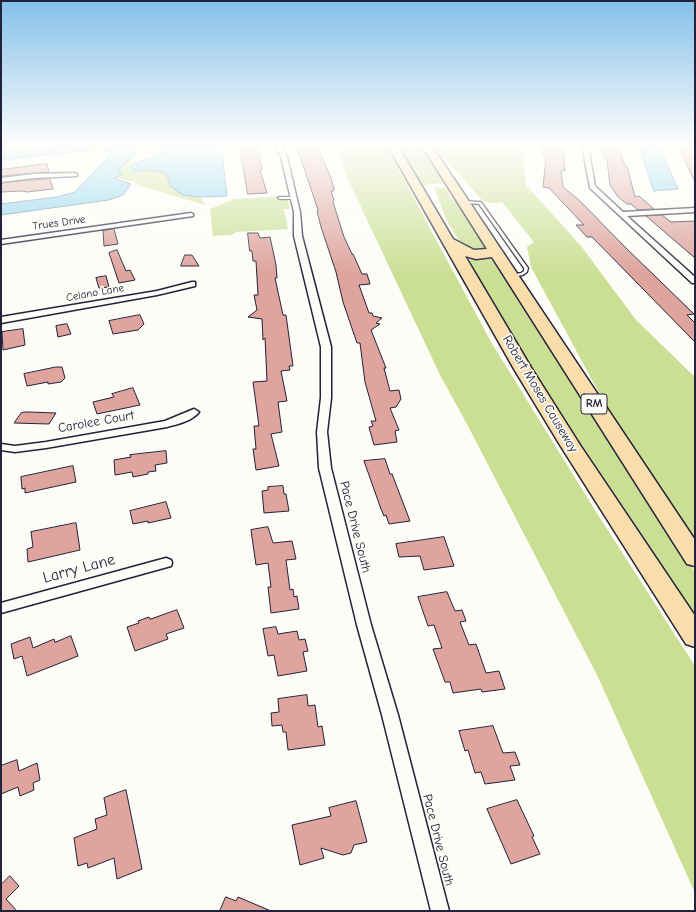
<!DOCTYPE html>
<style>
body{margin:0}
#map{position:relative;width:696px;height:912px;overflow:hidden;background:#fdfcf7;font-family:"Comic Neue",sans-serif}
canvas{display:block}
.frame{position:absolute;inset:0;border:2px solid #22223b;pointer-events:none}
</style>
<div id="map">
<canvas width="696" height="912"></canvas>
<div class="frame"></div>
</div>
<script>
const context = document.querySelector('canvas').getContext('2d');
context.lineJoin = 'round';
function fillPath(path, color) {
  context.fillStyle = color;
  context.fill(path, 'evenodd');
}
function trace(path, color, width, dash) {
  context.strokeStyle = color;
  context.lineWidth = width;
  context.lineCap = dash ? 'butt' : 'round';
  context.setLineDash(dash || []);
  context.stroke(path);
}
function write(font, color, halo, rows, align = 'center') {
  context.font = font + ' "Comic Neue",sans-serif';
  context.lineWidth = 3.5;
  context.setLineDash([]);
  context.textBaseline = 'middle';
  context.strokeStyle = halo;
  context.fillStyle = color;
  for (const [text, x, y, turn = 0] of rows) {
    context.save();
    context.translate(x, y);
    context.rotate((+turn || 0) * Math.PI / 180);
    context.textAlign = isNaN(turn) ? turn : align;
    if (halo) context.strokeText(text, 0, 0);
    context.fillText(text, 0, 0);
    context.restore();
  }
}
const green = new Path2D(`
 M336 146H386L491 342 598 515 695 666V893L598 677 468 426 440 375 346 175Z
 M399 146H423L448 183 429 184 423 187Z
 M434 146H523L526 185 581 246 636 320 695 377V546L624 439 531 267 527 247 534 242 502 202 490 203 482 200Z
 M128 160 137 162 131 166 148 171H158L165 173 183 195 201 197 205 205 137 185V183L116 177 121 175 119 169Z
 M434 187 446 188 451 198 459 204 487 249 477 252 475 250H465L446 219Z
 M287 196 290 209H284L288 229 236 232 231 235 213 236 210 209 234 199Z
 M487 257 498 263 663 524 695 572V620L560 421 506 329 469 262 470 259Z`);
const water = new Path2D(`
 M60 146H144L119 169 122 175 114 178 131 184 123 195 109 200 1 215V204L57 197 75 192 112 153 100 149 1 160V153Z
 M162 146H221L227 196 201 197 183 195 170 186C168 182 169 176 165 174 158 169 143 171 134 171L130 166C140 160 152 159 162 152Z
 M639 146H659L678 189 654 191Z`);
const building = new Path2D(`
 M240 146H258L262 170H260L267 193 248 194Z
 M297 146H317L318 153H320L331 178 334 189V191H331L334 200 333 202 344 237 352 254H353L362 274H367L370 284 359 285 369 313H372L373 316 382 318 376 323 380 324 371 330 386 368H384L390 391 399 390 401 399 396 407 390 408 399 430 395 431 397 442 374 445 369 427 373 426 371 421H376L365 382 360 343H357L343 302 336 272 321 227 317 211H318Z
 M543 146H563L565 171 561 170 563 187 579 200 626 248 694 314 687 315 695 323V342L592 237H587L576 225H584L549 188 543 187 546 157 544 156Z
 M602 146H619L625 166H627L628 170 635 197 639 196 654 209 638 210 631 204H627L618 197 610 185 607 161 605 159Z
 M679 146H695V182L685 161Z
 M47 164 49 172 1 176V170Z
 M50 179 53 189 27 192 23 191 1 192V183Z
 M662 215 671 222 695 221V258L646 216Z
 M114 229 118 244 104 246 103 231Z
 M248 233H258L260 238 270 237 276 265 277 278H275L283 315H286L293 366H289L290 370 281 371 287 401 278 402 282 432 271 434 279 466 256 470 253 449H256L254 426H259L253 382 267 381 265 338 263 340 262 319 248 317 257 310 254 295H258L256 261H253L252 251H250Z
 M117 250 126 271 130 270 135 280 119 283 109 253Z
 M185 255H192L199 266H181Z
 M106 276 109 287 99 288 96 278Z
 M140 315 144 324 138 330 113 334 109 321Z
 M67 324 71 334 58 337 56 326Z
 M23 329 25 345 3 350 2 332Z
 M56 367H62L65 378 61 382 48 384V382L27 386 24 374Z
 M133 388 140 405 97 414 93 402 114 397 112 394Z
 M25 412H29L56 413 49 424 14 423 21 413Z
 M166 451 167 463 155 465 156 471 148 472V474L133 477 132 472 115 475 114 460 131 457 130 455Z
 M385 459 390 474H392L410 521 389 524 386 515 384 516 381 509 364 461Z
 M73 466 76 482 25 493V488L22 489 21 477Z
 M283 486 284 494H286L289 511 264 513 262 491 268 490V487Z
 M166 502 171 518 148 523V521L133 524 130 511Z
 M76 523 80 550 28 562 27 549 33 547 31 532Z
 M268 527 273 543 292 541 296 559 286 560 290 590 293 589 294 597 297 596 299 609 271 613 268 587H271L268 563 256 565 251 530Z
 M444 537 454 566 424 570 420 556 399 557 396 544Z
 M447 592 455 611 462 610 466 621 460 622 469 645 476 644 486 673 499 671 505 689 482 692 481 689 453 693 450 682H445L433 649 442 648 434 625 428 626 418 597Z
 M177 610 184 628 166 634 168 639 135 651 127 627 139 623 138 621 149 617 150 619Z
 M276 627 278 634 297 631 299 640 305 639 308 651 303 652 307 671 278 676 274 655 268 656 263 629Z
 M71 636 78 656 27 676 22 656 14 659 11 644 30 637 33 648 54 639 55 642Z
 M307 695 308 706 315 705 318 727 322 726 325 745 288 750 286 732H283L282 725 272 726 271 713 279 712 278 699Z
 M493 726 503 753 515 752 520 765 510 766 515 780 485 784 481 772 475 773 468 750 465 751 459 731Z
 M17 760 19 771 37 763 40 780 33 783 34 790 20 796 18 787 1 794V766Z
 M126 790 142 869 117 879 114 858 88 868 87 863 78 866 74 838 97 829 95 819 107 815 104 798Z
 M517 800 534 836 532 837 540 854 511 864 487 809Z
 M356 801 367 842 354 845 351 853 343 855 321 848 324 858 300 865 292 825 331 816 329 808Z
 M10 876 19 886 6 899 17 911H1V885Z
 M226 897 236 901 238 897 271 911H220Z`);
const service = new Path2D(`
 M279 197H292L294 198 292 199H280L278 198Z
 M464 201 481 202 528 268 527 272 523 275 511 277V275L521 273 524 271V268L479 204 465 203 463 202Z`);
const minor = new Path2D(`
 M276 146H282L287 157 300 212 302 236 331 347V398L327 432 331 468 371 625 398 715 449 911H431L382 715 357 625 319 468 317 432 321 398V347L294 236V212L281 157Z
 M582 146H588L595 186 623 212 695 208V212L627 216 695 277V283H692L590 188Z
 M75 173 77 174V176L34 178 1 182V178L34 174Z
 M191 213 193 214V216L1 244V240Z
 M192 282H195V286L157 295 1 323V317L157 291Z
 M194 409 199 412C192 421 178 424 167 427L46 448 15 452 1 450V444L15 446 46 442 165 421Z
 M166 558 171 560 172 563 171 566 1 613V603Z`);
const motorway = new Path2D(`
 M388 146H398L453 239 474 250 487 249 422 146H432L695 540V566L687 564 492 257 476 259 465 256 532 369 580 445 695 616V647L686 644 560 445 514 369Z`);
const farStreetnames = [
 ["Trues Drive",59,223,-8],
 ["Celano Lane",95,293,-10]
];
const shields = [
 [594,404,26]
];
const shieldNames = [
 ["RM",594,404]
];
const streetNames = [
 ["Robert Moses Causeway",540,394,59],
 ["Carolee Court",96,422,-10],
 ["Pace Drive South",355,527,76],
 ["Pace Drive South",438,840,76]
];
const nearStreetnames = [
 ["Larry Lane",79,569,-15]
];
fillPath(green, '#cbdf94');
fillPath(water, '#8cd3ed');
trace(water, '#628ca6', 1);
fillPath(building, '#dea49d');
trace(building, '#22223b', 1);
trace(service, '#22223b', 2.5);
trace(minor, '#22223b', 3);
trace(motorway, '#22223b', 3);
fillPath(service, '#fdfcf7');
fillPath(minor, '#fdfcf7');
fillPath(motorway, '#f9deab');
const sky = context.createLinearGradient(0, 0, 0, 274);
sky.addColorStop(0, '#83c0ea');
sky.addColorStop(0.53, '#fefefb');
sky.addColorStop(1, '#fefefb00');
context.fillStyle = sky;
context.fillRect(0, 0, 696, 274);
write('11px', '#22223b', '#fdfcf7', farStreetnames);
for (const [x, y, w] of shields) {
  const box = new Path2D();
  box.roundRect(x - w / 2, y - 10, w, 20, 3);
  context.fillStyle = '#fdfcf7';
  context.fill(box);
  trace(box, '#22223b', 1);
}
write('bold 12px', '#22223b', null, shieldNames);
write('13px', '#22223b', '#fdfcf7', streetNames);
write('16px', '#22223b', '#fdfcf7', nearStreetnames);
</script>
